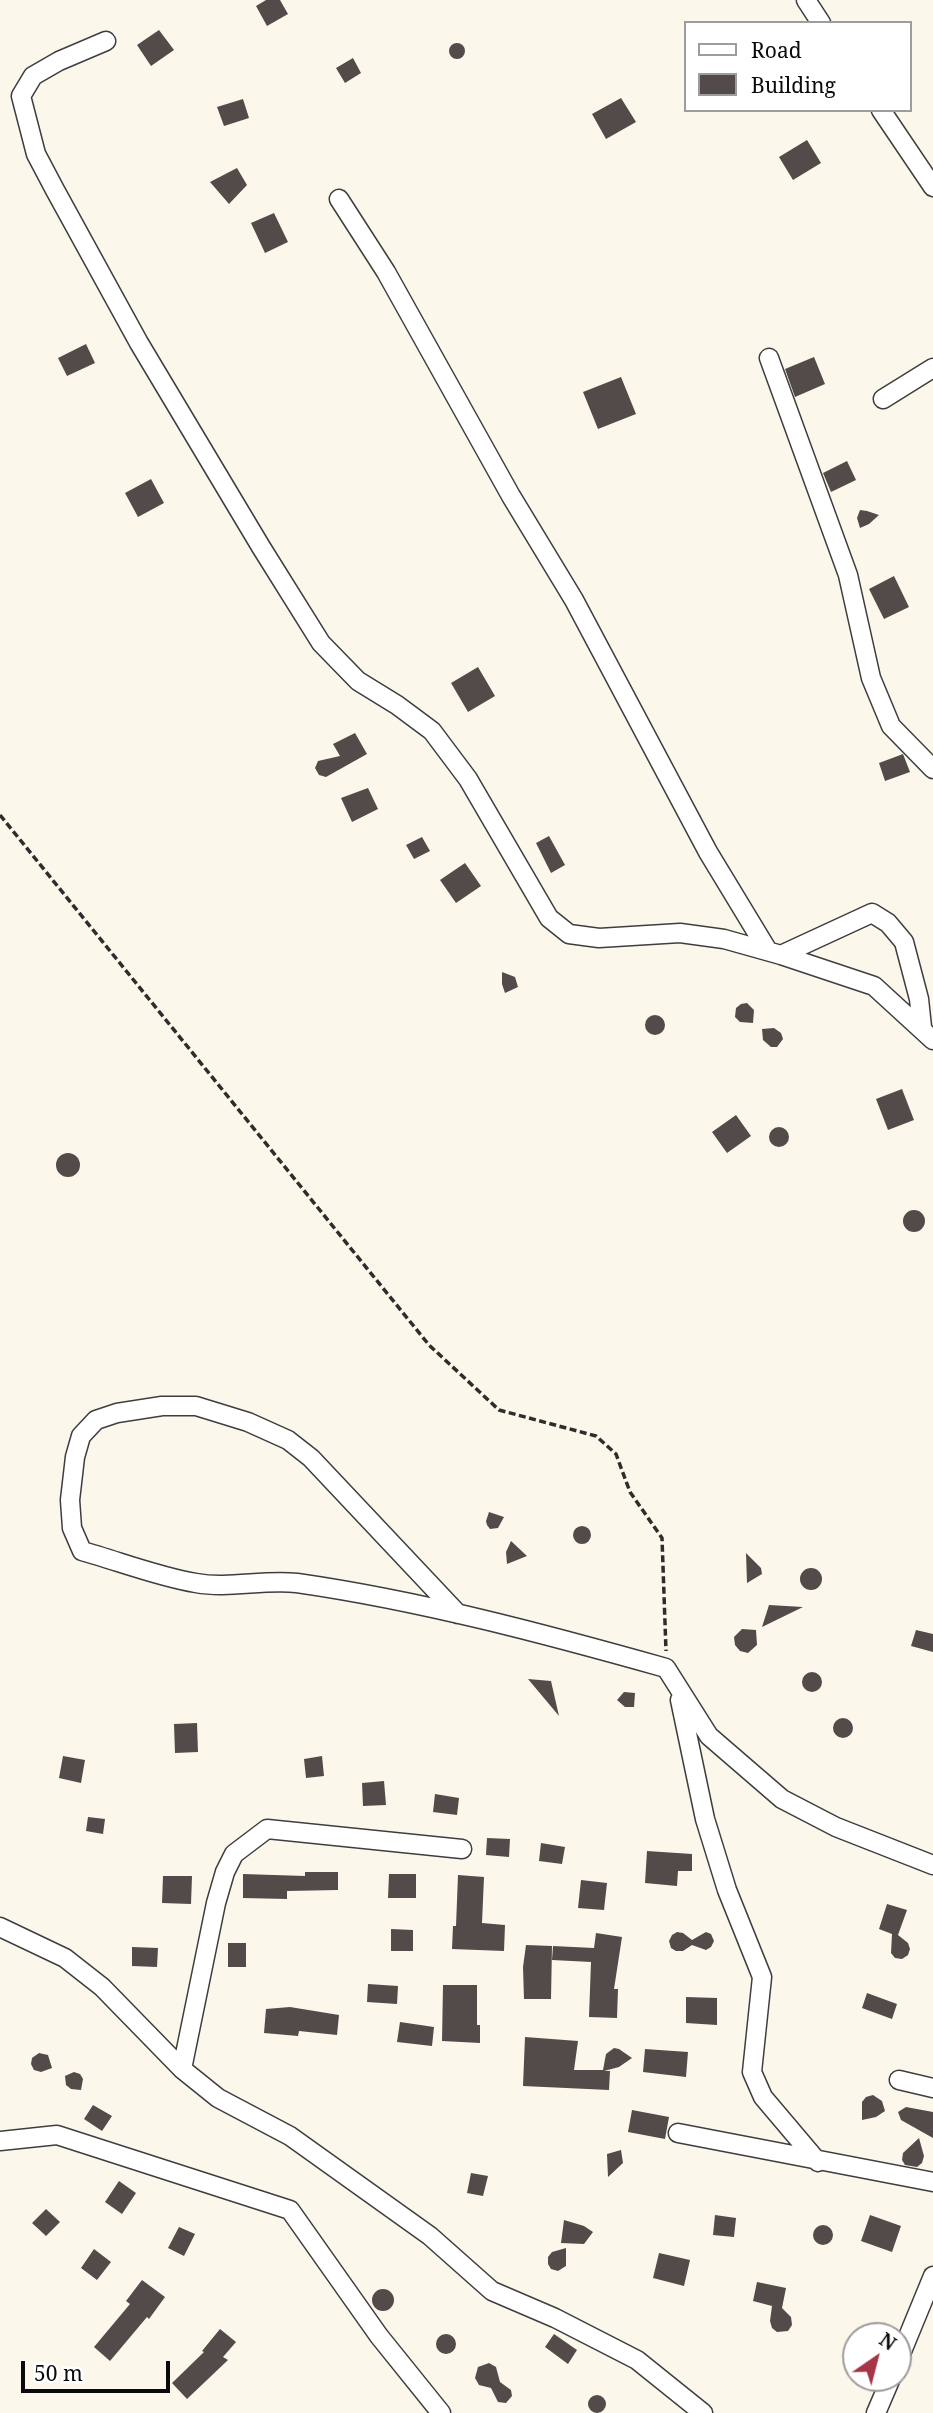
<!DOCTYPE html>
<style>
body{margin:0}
#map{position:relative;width:933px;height:2413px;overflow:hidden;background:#fcf7eb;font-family:"Noto Serif",serif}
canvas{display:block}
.legend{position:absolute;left:684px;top:21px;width:228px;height:91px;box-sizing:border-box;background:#fff;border:2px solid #9d9d9d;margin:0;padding:9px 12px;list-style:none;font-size:21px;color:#0b0b0b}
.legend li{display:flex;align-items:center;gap:14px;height:35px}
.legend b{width:35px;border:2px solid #9d9d9d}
.north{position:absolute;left:842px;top:2322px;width:70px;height:70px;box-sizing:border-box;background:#fff;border:2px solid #9d9d9d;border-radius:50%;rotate:35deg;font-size:19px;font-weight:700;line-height:28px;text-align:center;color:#0b0b0b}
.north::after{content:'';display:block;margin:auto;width:24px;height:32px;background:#a83547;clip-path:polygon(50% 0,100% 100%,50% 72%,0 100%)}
.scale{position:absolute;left:21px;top:2361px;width:149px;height:32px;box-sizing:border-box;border:4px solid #0b0b0b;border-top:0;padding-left:9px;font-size:21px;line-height:24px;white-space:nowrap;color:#0b0b0b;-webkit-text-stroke:5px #fff;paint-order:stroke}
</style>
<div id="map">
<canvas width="933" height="2413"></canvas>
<ul class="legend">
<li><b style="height:9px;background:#fff"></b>Road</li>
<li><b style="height:19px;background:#524b49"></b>Building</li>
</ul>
<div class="north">N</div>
<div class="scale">50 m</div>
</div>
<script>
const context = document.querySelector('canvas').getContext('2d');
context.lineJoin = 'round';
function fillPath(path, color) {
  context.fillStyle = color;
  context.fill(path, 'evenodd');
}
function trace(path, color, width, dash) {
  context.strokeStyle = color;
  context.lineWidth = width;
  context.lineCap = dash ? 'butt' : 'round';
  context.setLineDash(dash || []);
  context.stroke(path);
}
const building = new Path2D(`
 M266 0H280L288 14 267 26 256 6Z
 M159 30 174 50 151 66 137 45Z
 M449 51a8 8 0 1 1 16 0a8 8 0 1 1-16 0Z
 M353 58 361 73 345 83 336 68Z
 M621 98 636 122 606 139 592 114Z
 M243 99 249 118 224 126 217 107Z
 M807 140 821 163 793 180 779 157Z
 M237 168 247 185 229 204 210 182Z
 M274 213 288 242 265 253 251 223Z
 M86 344 95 363 67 376 58 358Z
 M814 357 825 384 795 397 785 369Z
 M621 377 636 414 598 429 583 392Z
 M847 461 856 480 831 492 823 473Z
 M151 479 164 503 138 517 125 493Z
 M860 510 867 511 879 515 869 524 860 528 857 518Z
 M894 576 909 607 884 619 869 589Z
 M478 667 495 696 468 712 451 683Z
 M355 733 367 754 326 777 319 775 315 768 318 761 340 756 333 744Z
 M903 754 910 772 885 781 879 763Z
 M368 788 378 809 352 822 341 798Z
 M549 836 565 865 551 873 536 843Z
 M422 837 430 851 414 859 406 845Z
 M465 863 481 886 456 903 440 880Z
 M502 972 515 977 518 987 505 993 502 984Z
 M747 1003 754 1010 753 1023 740 1022 735 1017 736 1008 741 1004Z
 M645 1025a10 10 0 1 1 20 0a10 10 0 1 1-20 0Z
 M774 1028 781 1033 783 1039 777 1047H771L763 1040 762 1029Z
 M902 1089 914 1120 888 1130 876 1099Z
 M736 1115 751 1136 727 1153 712 1132Z
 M769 1137a10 10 0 1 1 20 0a10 10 0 1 1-20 0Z
 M56 1165a12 12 0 1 1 24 0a12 12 0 1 1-24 0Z
 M903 1221a11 11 0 1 1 22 0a11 11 0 1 1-22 0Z
 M489 1512 504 1517 498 1528 490 1529 487 1525 486 1521Z
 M573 1535a9 9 0 1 1 18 0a9 9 0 1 1-18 0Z
 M511 1541 527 1556 507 1564 506 1552Z
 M746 1553 761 1568 762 1574 747 1583Z
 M800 1579a11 11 0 1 1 22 0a11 11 0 1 1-22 0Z
 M769 1605 803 1607 762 1627Z
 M742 1629 756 1630 757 1645 748 1653 740 1651 735 1645 734 1637Z
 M916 1630 933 1634V1652L911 1646Z
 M802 1682a10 10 0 1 1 20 0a10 10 0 1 1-20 0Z
 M528 1679 551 1681 559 1716Z
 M624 1692 635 1693 634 1707H625L617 1700Z
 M833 1728a10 10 0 1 1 20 0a10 10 0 1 1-20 0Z
 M197 1723 198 1752 175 1753 174 1724Z
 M63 1756 85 1760 81 1783 59 1778Z
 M322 1756 324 1776 306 1778 304 1759Z
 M384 1781 386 1805 363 1806 362 1783Z
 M435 1794 459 1798 457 1815 433 1812Z
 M88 1817 105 1819 103 1834 86 1831Z
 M487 1838 510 1839 509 1857 486 1855Z
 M541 1843 565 1847 562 1864 539 1861Z
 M647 1851 692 1854V1871H678L677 1886 645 1883Z
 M305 1872H338V1890L287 1891V1899L243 1898V1874L305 1876Z
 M389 1874H416V1898H388Z
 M458 1875 484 1877 482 1923 505 1925 504 1951 452 1949 453 1926H456Z
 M163 1876H192L191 1904 162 1903Z
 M581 1880 607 1883 604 1910 578 1908Z
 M887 1904 907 1910 898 1935 908 1943 910 1949 908 1955 902 1959 895 1958 891 1953 892 1934 879 1929Z
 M391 1929 413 1930V1951H391Z
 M677 1932 683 1933 692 1940 706 1932 711 1934 714 1941 711 1947 706 1950 692 1945 683 1951H676L671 1948 669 1941 672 1935Z
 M596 1933 622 1937 614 1989H618L617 2018 589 2017 591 1962 552 1960 553 1946 594 1948Z
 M228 1943H246V1967H228Z
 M526 1945 552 1946 551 1999H524L523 1967Z
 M132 1947 158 1948 157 1967 132 1966Z
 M368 1984 398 1986 397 2004 367 2002Z
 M443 1985H477V2025H480V2043L442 2041Z
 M867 1993 897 2004 892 2019 862 2008Z
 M686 1997 717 1998V2025L686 2023Z
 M290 2007 339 2015 337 2035 299 2031 298 2036 264 2033 266 2009Z
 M400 2022 434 2027 432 2046 397 2042Z
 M525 2037 578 2041 574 2070H603L606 2054 614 2048 619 2049 632 2058 619 2067 604 2071H610L609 2090 523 2086Z
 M645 2049 688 2052 686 2077 643 2072Z
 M39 2053 48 2055 52 2068 41 2072 34 2070 31 2064 32 2058Z
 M74 2072 80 2074 83 2079 81 2090 71 2089 66 2085 65 2076Z
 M873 2095 882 2101 885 2111 876 2117 862 2120V2102L866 2097Z
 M93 2105 112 2116 102 2131 84 2119Z
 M906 2107 933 2112V2138L901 2120 898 2112Z
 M632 2110 669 2117 665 2139 628 2132Z
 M919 2138 924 2156 922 2163 917 2167 905 2165 902 2160 903 2153Z
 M621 2150 623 2163 608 2177 607 2154Z
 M471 2173 488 2176 483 2196 467 2193Z
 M119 2181 136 2193 122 2214 105 2202Z
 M46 2209 60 2222 46 2236 32 2223Z
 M715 2215 736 2218 734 2237 713 2235Z
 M870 2215 901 2226 892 2252 861 2241Z
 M564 2220 584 2226 593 2232 584 2244 561 2243Z
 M813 2235a10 10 0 1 1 20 0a10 10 0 1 1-20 0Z
 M179 2227 195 2234 184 2256 168 2248Z
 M566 2248V2266L558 2271 551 2269 548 2264V2257L552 2252Z
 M94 2249 111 2262 97 2280 81 2268Z
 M659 2253 690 2260 684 2286 653 2278Z
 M142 2280 165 2297 149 2319 147 2317 110 2361 94 2347 130 2304 126 2301Z
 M757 2282 786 2288 782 2308 791 2317 792 2325 788 2331 777 2332 772 2328 770 2321 772 2306 753 2301Z
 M372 2300a11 11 0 1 1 22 0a11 11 0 1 1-22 0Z
 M220 2329 236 2342 223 2357 228 2360 187 2399 172 2383 204 2352 202 2351Z
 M554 2334 577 2350 568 2364 545 2347Z
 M436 2344a10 10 0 1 1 20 0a10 10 0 1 1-20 0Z
 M489 2363 496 2367 500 2382 511 2390 512 2396 506 2403 498 2402 491 2388 479 2385 475 2378 478 2367Z
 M588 2404a9 9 0 1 1 18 0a9 9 0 1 1-18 0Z`);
const path = new Path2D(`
 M0 815 429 1345 499 1410 596 1436 616 1454 630 1492 662 1538 666 1651`);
const minor = new Path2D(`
 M806 0 821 23
 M106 41 59 61 33 76 21 96 36 154 55 190 139 343 261 547 321 643 358 681 397 705 432 731 468 779 549 918 569 934 599 938 680 933 724 939 781 955 874 986 933 1040
 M881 110 933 187
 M339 199 386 272 511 496 574 600 708 852 768 951
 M769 358 848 575 871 678 891 726 933 769
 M883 399 933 368
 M781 955 872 913 888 923 904 942 919 999 922 1027
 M458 1614 311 1458 288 1440 248 1422 196 1406H162L117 1413 96 1420 81 1436 75 1457 70 1500 72 1528 82 1551C118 1561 159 1577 196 1583 229 1589 264 1579 297 1583 422 1601 545 1634 666 1668L709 1736 782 1799 836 1827 933 1865
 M680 1700 705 1819 727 1890 762 1977 752 2072 763 2097 818 2162
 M0 1927 65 1958 102 1987 182 2069 218 2098 290 2136 430 2236 492 2291 555 2318 637 2360 703 2413
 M182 2069 216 1903 225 1872 234 1854 267 1829 462 1849
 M899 2080 933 2088
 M678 2133 933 2182
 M0 2141 57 2135 290 2210 379 2336 441 2413
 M898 2361 933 2276
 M876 2413 891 2378`);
fillPath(building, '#524b49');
trace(minor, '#3e3e3e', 21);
trace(path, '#2d2d2d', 3.5, [7, 3.5]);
trace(minor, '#fff', 18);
</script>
